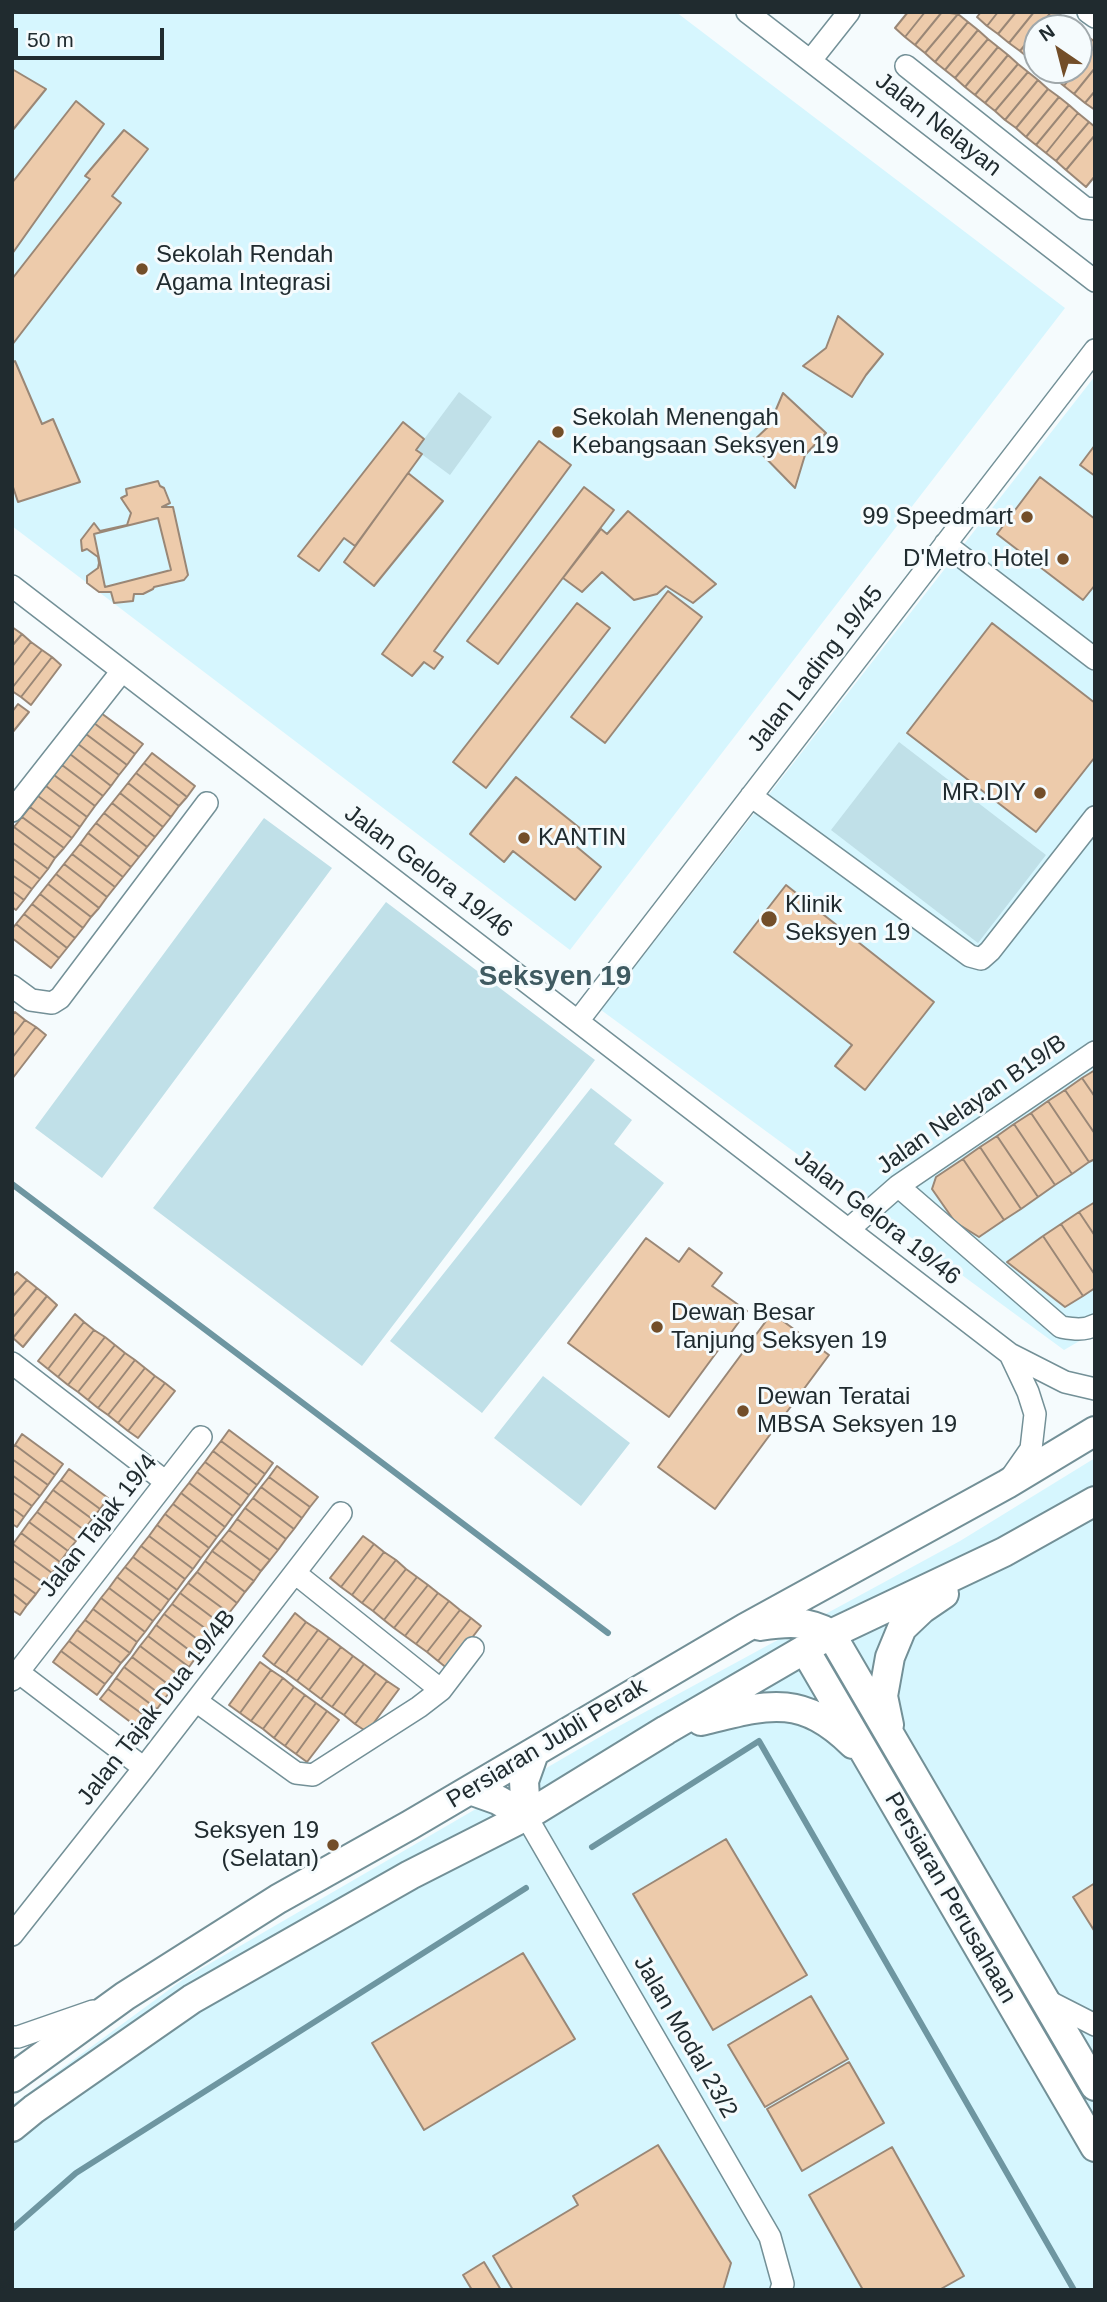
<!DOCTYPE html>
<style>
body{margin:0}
#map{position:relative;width:1107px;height:2302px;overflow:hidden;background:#f5fbfd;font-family:Helvetica,sans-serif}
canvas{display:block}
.frame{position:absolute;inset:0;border:14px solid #202b2f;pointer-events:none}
.north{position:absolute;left:1023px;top:14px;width:70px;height:70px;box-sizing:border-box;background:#f5fbfd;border:2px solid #a0a8ab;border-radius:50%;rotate:325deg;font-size:19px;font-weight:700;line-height:28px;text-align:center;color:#202b2f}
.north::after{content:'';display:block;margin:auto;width:24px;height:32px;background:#734e29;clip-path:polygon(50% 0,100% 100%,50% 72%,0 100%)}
.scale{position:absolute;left:14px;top:28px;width:150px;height:32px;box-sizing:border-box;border:4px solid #202b2f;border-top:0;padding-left:9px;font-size:21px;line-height:24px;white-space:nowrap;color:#202b2f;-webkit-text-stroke:5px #f5fbfd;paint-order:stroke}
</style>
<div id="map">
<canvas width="1107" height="2302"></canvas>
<div class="frame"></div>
<div class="north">N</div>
<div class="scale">50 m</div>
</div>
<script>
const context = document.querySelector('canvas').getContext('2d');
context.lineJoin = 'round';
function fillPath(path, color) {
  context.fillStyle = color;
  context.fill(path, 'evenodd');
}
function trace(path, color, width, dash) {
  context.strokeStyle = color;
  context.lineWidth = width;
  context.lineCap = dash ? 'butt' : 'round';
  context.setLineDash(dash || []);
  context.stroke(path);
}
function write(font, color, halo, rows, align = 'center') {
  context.font = font + ' Helvetica,sans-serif';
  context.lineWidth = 6;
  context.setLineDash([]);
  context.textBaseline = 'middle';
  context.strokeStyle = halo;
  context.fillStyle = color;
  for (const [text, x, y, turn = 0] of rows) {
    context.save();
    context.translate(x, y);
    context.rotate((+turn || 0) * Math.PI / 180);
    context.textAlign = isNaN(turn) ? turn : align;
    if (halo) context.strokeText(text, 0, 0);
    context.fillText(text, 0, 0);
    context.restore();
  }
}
const built = new Path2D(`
 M12 12H676L1065 308 570 950 12 526Z
 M1095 376V1332L1064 1350 601 1010Z
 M1095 1458V2290H12V2105L185 1978 610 1731 960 1541Z`);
const green = new Path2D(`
 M459 392 492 417 450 475 416 450Z
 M899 742 1046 855 978 943 831 830Z
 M264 818 332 868 102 1178 35 1128Z
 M386 902 595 1060 362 1366 153 1208Z
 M591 1088 632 1120 614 1144 664 1183 482 1413 390 1341Z
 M543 1376 630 1443 581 1506 494 1438Z`);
const stream = new Path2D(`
 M12 1184 608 1633
 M592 1847 759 1741 1074 2290
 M12 2229 76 2173 526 1888`);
const building = new Path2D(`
 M908 12H925L905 37 895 28Z
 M925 12H942L915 45 905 37Z
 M942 12 958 14 925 53 915 45Z
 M981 12H998L987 26 977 17Z
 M998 12H1016L998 34 987 26Z
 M1016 12H1034L1009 43 998 34Z
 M1034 12H1051L1020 51 1009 43Z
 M1051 12H1057L1064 18 1056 28H1039Z
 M958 14 968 22 935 62 925 53Z
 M1064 18 1075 27 1074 28H1056Z
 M968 22 978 30 945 70 935 62Z
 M978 30 988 39 955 78 945 70Z
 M1037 30V52L1031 60 1020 51Z
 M1086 35 1095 42V46L1079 66V44Z
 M988 39 998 47 965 87 955 78Z
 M1095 46V68L1074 94 1064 86 1076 70H1079V66Z
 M998 47 1008 55 975 95 965 87Z
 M1008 55 1018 64 985 103 975 95Z
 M1018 64 1028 72 995 111 985 103Z
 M1095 68V91L1085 103 1074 94Z
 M12 69 46 89 12 131Z
 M1058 70H1076L1064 86 1053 77Z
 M1028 72 1038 80 1005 120 995 111Z
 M1038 80 1048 89 1016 128 1005 120Z
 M1048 89 1059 97 1026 137 1016 128Z
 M1095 91V110L1085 103Z
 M1059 97 1069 105 1036 145 1026 137Z
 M76 101 104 124 12 254V183Z
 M1069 105 1078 113 1046 153 1036 145Z
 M1078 113 1089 122 1056 161 1046 153Z
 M1089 122 1095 127V135L1066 170 1056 161Z
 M124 130 148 149 112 196 121 203 12 345V279L90 179 85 176Z
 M1095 135V176L1086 187 1066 170Z
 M838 316 883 354 866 375 852 397 803 366 826 348Z
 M15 361 42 424 53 419 80 482 18 502 12 484V363Z
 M783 393 826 433 805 455 795 488 751 443 769 426Z
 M403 422 424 439 416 450 422 454 355 546 344 538 319 571 298 556Z
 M539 441 571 465 434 651 443 657 434 669 424 662 412 676 382 654Z
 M1095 445V476L1080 465Z
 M408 473 443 501 374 586 344 562Z
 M1040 477 1095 519V585L1083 600 997 534Z
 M158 481 160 486 164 488 170 503 162 507H173L188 575 184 580 154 587 153 589 143 594H134L133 601 114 603 111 592H99L87 583V576L98 568 99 563 98 557 87 549 82 551 81 540 94 523 100 531 127 525 131 513 121 498 127 495 126 489Z
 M584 487 614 510 498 664 467 641Z
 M628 511 716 584 693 603 666 586 657 594 634 600 602 572 582 592 563 578 601 529 607 534Z
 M158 518 171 570 105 587 94 534Z
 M668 591 702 617 605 743 571 717Z
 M577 603 610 628 486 788 453 762Z
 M992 623 1095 703V757L1036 832 907 733Z
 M12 627 22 634 12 646Z
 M22 634 31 642 12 667V646Z
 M31 642 42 650 12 688V667Z
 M42 650 52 657 21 697 12 691V688Z
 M52 657 61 665 31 705 21 697Z
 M18 704 29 712 12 733V712Z
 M101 713 143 744 135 754 94 723Z
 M94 723 135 754 127 765 86 734Z
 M86 734 127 765 119 775 78 744Z
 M78 744 119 775 111 786 70 754Z
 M152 753 195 786 187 797 144 763Z
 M70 754 111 786 103 796 62 765Z
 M144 763 187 797 179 806 136 773Z
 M62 765 103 796 95 806 54 775Z
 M136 773 179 806 171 817 128 783Z
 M54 775 95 806 87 817 46 786Z
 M516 777 581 829 571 842 601 867 575 900 513 851 504 862 470 834Z
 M128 783 171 817 163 827 120 793Z
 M46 786 87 817 80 827 38 796Z
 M120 793 163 827 155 837 112 803Z
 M38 796 80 827 72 838 30 807Z
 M112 803 155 837 147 847 104 813Z
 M30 807 72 838 64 848 22 817Z
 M104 813 147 847 139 857 96 823Z
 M22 817 64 848 55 858 14 827Z
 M96 823 139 857 131 867 88 833Z
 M14 827 55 858 48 869 12 842V830Z
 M88 833 131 867 123 877 80 844Z
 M12 842 48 869 40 879 12 858Z
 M80 844 123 877 115 887 72 854Z
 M72 854 115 887 107 897 64 864Z
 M12 858 40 879 32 889 12 875Z
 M64 864 107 897 99 908 56 874Z
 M56 874 99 908 91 917 48 884Z
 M12 875 32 889 24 900 12 891Z
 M48 884 91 917 83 928 40 894Z
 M786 885 934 1002 865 1090 835 1066 852 1045 734 952Z
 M12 891 24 900 16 910 12 907Z
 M40 894 83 928 75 938 32 904Z
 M32 904 75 938 67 948 24 914Z
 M24 914 67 948 59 958 16 924Z
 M16 924 59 958 51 968 12 938V929Z
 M15 1012 25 1020 12 1037V1015Z
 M25 1020 36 1027 12 1058V1037Z
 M36 1027 46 1035 12 1079V1058Z
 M1095 1070V1097L1082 1078Z
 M1082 1078 1095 1097V1134L1065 1090Z
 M1065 1090 1095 1134V1159L1089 1162 1048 1101Z
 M1048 1101 1089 1162 1072 1174 1031 1113Z
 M1031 1113 1072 1174 1055 1185 1014 1124Z
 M1014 1124 1055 1185 1038 1197 997 1136Z
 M997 1136 1038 1197 1021 1209 980 1147Z
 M980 1147 1021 1209 1004 1220 963 1159Z
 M963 1159 1004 1220 979 1237 955 1222 932 1189 936 1177Z
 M1095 1202V1236L1079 1212Z
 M1079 1212 1095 1236V1275L1061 1224Z
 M1061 1224 1095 1275V1288L1083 1296 1043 1236Z
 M1043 1236 1083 1296 1065 1307 1007 1262Z
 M646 1238 679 1262 689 1248 722 1273 712 1286 747 1311 669 1417 568 1343Z
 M17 1272 27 1280 12 1297V1277Z
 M27 1280 37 1288 12 1318V1297Z
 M37 1288 47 1296 13 1338 12 1318Z
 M47 1296 57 1305 23 1347 13 1338Z
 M772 1313 829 1355 715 1509 658 1467Z
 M75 1314 84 1322 48 1369 38 1361Z
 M84 1322 94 1330 58 1377 48 1369Z
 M94 1330 105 1337 68 1385 58 1377Z
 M105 1337 115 1345 78 1392 68 1385Z
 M115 1345 125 1353 88 1400 78 1392Z
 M125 1353 135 1360 98 1408 88 1400Z
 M135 1360 145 1368 108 1415 98 1408Z
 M145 1368 155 1376 118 1423 108 1415Z
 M155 1376 165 1383 128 1431 118 1423Z
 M165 1383 175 1391 138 1438 128 1431Z
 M229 1430 273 1463 265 1474 221 1441Z
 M22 1434 63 1464 55 1475 15 1445Z
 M221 1441 265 1474 257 1485 213 1451Z
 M15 1445 55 1475 48 1485 12 1459V1448Z
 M213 1451 257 1485 249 1495 205 1462Z
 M12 1459 48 1485 40 1496 12 1475Z
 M205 1462 249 1495 241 1506 197 1472Z
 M277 1466 318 1497 310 1507 269 1477Z
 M69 1469 108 1498 100 1509 61 1480Z
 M197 1472 241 1506 233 1516 189 1483Z
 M12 1475 40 1496 32 1506 12 1492Z
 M269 1477 310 1507 302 1518 261 1487Z
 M61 1480 100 1509 92 1519 53 1490Z
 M189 1483 233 1516 225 1527 181 1493Z
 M261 1487 302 1518 294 1529 253 1498Z
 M53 1490 92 1519 84 1530 45 1501Z
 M12 1492 32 1506 24 1517 12 1508Z
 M181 1493 225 1527 217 1537 173 1504Z
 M253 1498 294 1529 286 1539 245 1508Z
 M45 1501 84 1530 76 1541 37 1512Z
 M173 1504 217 1537 209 1548 165 1514Z
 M12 1508 24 1517 17 1527 12 1524Z
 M245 1508 286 1539 278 1550 237 1519Z
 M37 1512 76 1541 68 1551 29 1522Z
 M165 1514 209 1548 201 1558 157 1525Z
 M237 1519 278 1550 270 1560 229 1530Z
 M29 1522 68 1551 60 1562 21 1533Z
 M157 1525 201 1558 193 1569 149 1536Z
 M229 1530 270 1560 261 1571 221 1540Z
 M21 1533 60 1562 52 1573 13 1544Z
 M149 1536 193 1569 185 1579 141 1546Z
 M363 1536 374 1544 341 1587 330 1578Z
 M221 1540 261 1571 254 1581 212 1551Z
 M13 1544 52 1573 44 1583 12 1560Z
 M374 1544 384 1552 352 1595 341 1587Z
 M141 1546 185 1579 177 1590 133 1557Z
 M212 1551 254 1581 245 1592 205 1561Z
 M384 1552 396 1560 362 1603 352 1595Z
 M133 1557 177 1590 169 1600 125 1567Z
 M12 1560 44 1583 36 1594 12 1577Z
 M396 1560 406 1569 373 1611 362 1603Z
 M205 1561 245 1592 237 1603 197 1572Z
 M125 1567 169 1600 161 1611 117 1577Z
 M406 1569 417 1577 384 1620 373 1611Z
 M197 1572 237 1603 229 1613 188 1583Z
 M12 1577 36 1594 27 1605 12 1593Z
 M117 1577 161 1611 153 1621 109 1588Z
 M417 1577 428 1585 394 1628 384 1620Z
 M188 1583 229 1613 221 1624 180 1593Z
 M428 1585 438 1593 405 1636 394 1628Z
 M109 1588 153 1621 145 1632 101 1598Z
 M12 1593 27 1605 20 1615 12 1610Z
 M180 1593 221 1624 213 1634 172 1604Z
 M438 1593 449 1601 416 1644 405 1636Z
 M101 1598 145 1632 137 1642 93 1609Z
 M449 1601 460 1610 427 1652 416 1644Z
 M172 1604 213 1634 205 1645 164 1614Z
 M93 1609 137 1642 130 1653 85 1620Z
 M460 1610 471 1618 438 1661 427 1652Z
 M295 1613 306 1622 274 1665 263 1656Z
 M164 1614 205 1645 197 1656 156 1625Z
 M471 1618 481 1626 448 1669 438 1661Z
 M85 1620 130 1653 121 1663 77 1630Z
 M306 1622 318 1630 286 1673 274 1665Z
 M156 1625 197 1656 189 1667 148 1636Z
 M77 1630 121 1663 113 1674 69 1641Z
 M318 1630 329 1638 297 1681 286 1673Z
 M148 1636 189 1667 181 1677 140 1646Z
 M329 1638 341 1647 309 1690 297 1681Z
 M69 1641 113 1674 105 1684 61 1651Z
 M140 1646 181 1677 173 1688 132 1657Z
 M341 1647 353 1656 321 1699 309 1690Z
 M61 1651 105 1684 97 1695 53 1662Z
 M353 1656 364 1664 332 1707 321 1699Z
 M132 1657 173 1688 165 1698 124 1667Z
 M260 1662 271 1670 240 1713 229 1705Z
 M364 1664 376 1673 344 1715 332 1707Z
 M124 1667 165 1698 157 1709 116 1678Z
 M271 1670 283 1678 251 1721 240 1713Z
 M376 1673 387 1681 355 1724 344 1715Z
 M116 1678 157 1709 149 1719 108 1689Z
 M283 1678 294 1687 263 1729 251 1721Z
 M387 1681 399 1689 367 1732 355 1724Z
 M294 1687 305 1695 274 1738 263 1729Z
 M108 1689 149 1719 141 1730 100 1699Z
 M305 1695 316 1703 285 1746 274 1738Z
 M316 1703 327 1711 296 1754 285 1746Z
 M327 1711 339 1720 307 1762 296 1754Z
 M726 1839 807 1975 713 2030 633 1894Z
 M1095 1883V1932L1073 1897Z
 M523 1953 575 2039 424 2130 372 2043Z
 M811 1996 848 2059 765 2107 728 2045Z
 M849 2062 884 2123 802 2171 767 2109Z
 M658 2145 731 2263 723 2290H513L493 2256 578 2205 573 2196Z
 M892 2147 964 2276 939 2290H863L809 2195Z
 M484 2262 501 2290H472L463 2275Z`);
const minor = new Path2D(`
 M747 12 1095 281
 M1088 12 1095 17
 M811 60 849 12
 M906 66 1085 208 1095 209
 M945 544 1095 659
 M12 586 1010 1354 1065 1382 1095 1389
 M751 796 970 956 981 959 990 951 1095 817
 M12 811 122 671
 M12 986 31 1000 52 1003 60 998 207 803
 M578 1021 1095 350
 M898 1186 1061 1327C1073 1329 1084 1331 1095 1325
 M849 1229 898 1186 1095 1052
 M12 1363 166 1482
 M1010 1479 1031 1449 1035 1414 1028 1392 1010 1354
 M295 1573 441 1690
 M18 1672 144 1768
 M12 1680 201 1437
 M196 1701 296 1773 313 1775 419 1707 441 1690 473 1648
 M526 1816 770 2237 783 2284 781 2290
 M12 1935 144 1768 341 1513
 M1044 1999 1095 2025
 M12 2037H18L93 2011`);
const major = new Path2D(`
 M760 1626C786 1622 807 1620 831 1634
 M831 1634 1095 2086
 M805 1650 1095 2147
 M701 1721C766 1705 800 1692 853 1744
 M889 1725 883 1696 890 1657 902 1628 922 1609 944 1594
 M470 1790 498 1800 526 1816
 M526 1816 524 1781 534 1753
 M12 2078 125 1996 278 1899 410 1825 745 1628 1007 1484 1095 1431
 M12 2127 34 2109 192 1999 410 1875 526 1816 666 1730 831 1634 1004 1552 1095 1501`);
const markers = [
 [142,269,7,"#734e29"],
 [558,432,7,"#734e29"],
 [1027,517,7,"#734e29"],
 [1063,559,7,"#734e29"],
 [1040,793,7,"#734e29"],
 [524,838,7,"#734e29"],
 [769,919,9,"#734e29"],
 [657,1327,7,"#734e29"],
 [743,1411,7,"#734e29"],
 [333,1845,7,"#734e29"]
];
const streetNames = [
 ["Jalan Nelayan",938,125,38],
 ["Jalan Lading 19/45",816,669,-52],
 ["Jalan Gelora 19/46",428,872,37],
 ["Jalan Nelayan B19/B",972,1105,-35],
 ["Jalan Gelora 19/46",877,1218,38],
 ["Jalan Tajak 19/4",99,1526,-52],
 ["Jalan Tajak Dua 19/4B",157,1708,-52],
 ["Persiaran Jubli Perak",547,1744,-31],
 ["Persiaran Perusahaan",950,1898,60],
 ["Jalan Modal 23/2",685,2037,60]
];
const poiNames = [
 ["Sekolah Rendah",156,255],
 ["Agama Integrasi",156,283],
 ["Sekolah Menengah",572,418],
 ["Kebangsaan Seksyen 19",572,446],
 ["99 Speedmart",1013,517,"right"],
 ["D'Metro Hotel",1049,559,"right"],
 ["MR.DIY",1026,793,"right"],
 ["KANTIN",538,838],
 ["Klinik",785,905],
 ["Seksyen 19",785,933],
 ["Dewan Besar",671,1313],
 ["Tanjung Seksyen 19",671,1341],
 ["Dewan Teratai",757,1397],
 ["MBSA Seksyen 19",757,1425],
 ["Seksyen 19",319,1831,"right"],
 ["(Selatan)",319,1859,"right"]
];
const quarterNames = [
 ["Seksyen 19",555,977]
];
fillPath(built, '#d6f6fe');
fillPath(green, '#c0e0e8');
trace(stream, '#6e96a1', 6);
fillPath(building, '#edcbab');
trace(building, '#9a8776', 2);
trace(minor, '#739097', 24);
trace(major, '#739097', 32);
trace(minor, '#fff', 21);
trace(major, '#fff', 28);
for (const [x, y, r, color] of markers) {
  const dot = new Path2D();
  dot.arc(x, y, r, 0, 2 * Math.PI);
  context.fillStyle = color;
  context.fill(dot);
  trace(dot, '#f5fbfd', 2.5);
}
write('24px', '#202b2f', '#f5fbfd', streetNames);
write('24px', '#202b2f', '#f5fbfd', poiNames, 'left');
write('bold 28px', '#3f5a61', '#f5fbfd', quarterNames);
</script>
